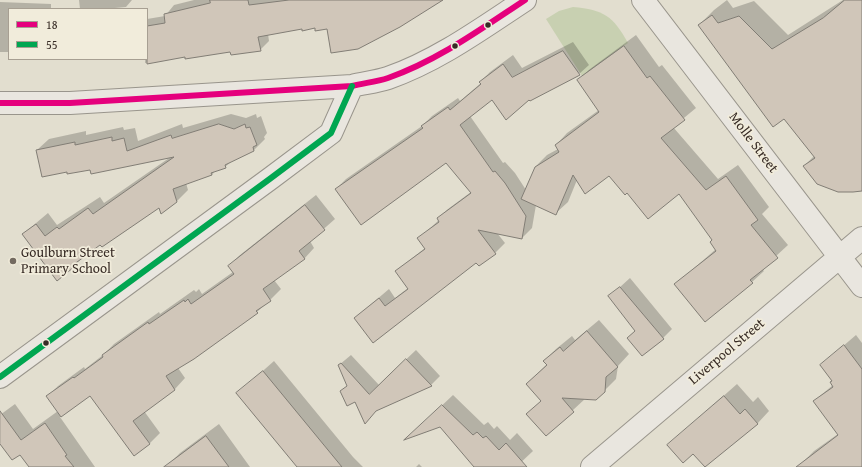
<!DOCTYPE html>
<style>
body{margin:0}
#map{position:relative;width:862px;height:467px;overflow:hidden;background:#e2decf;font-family:"Gentium Book Plus",serif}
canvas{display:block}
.legend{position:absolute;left:8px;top:8px;width:140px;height:52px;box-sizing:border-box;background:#f1ecdb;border:1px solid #a79f92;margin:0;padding:5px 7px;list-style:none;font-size:12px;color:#372b25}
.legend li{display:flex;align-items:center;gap:8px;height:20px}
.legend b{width:20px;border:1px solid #a79f92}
</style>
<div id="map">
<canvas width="862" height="467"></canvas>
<ul class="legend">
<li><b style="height:5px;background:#e5007d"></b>18</li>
<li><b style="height:5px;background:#00a651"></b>55</li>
</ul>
</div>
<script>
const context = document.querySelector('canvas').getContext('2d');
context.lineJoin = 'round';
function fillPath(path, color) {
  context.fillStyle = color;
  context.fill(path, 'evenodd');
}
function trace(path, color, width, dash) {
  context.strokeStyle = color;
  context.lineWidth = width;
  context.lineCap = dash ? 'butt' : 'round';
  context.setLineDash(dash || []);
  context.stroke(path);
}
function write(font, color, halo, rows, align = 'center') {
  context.font = font + ' "Gentium Book Plus",serif';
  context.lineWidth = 3.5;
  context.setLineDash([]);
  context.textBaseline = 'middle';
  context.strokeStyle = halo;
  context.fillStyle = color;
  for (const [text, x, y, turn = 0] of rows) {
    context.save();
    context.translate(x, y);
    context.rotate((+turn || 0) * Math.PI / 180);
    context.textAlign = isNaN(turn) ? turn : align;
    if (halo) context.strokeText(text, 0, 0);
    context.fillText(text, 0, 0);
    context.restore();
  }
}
const green = new Path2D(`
 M573 7C604 10 613 16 628 43L582 76 546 19 559 11Z`);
const shadow = new Path2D(`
 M79 0H132L126 7 104 9H80Z
 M194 0H441L328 28H302L268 34 269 41 260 50 231 51 186 56 145 63 147 19 165 16 174 5Z
 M727 0 733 8 754 1 788 35 843 0H862V190L804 166 814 156 784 118 699 25 714 10Z
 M0 2 51 4V9H9V52H0Z
 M636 35 659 67 662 65 696 108 673 127 718 179 738 165 769 207 762 214 788 245 762 269 764 271 752 282 676 284 716 249 713 240 679 192H627L609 174 577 180 568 202 556 213 536 205 532 228 522 238 497 233 505 243 495 253 476 262 373 341 355 318 389 289 395 298 408 288 396 271 425 248 418 239 439 220 438 218 448 209 471 192 446 162 336 189 346 179 422 126 432 116 458 98 460 101 481 83 480 82 490 72 513 55 522 68 573 42 589 65 579 74 492 98 470 116 503 163 505 162 515 173 526 190 535 167 547 155 558 149 556 145 567 133 599 110 578 80 590 69Z
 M231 114 246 118 256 114 257 118 261 116 267 133 264 137 265 139 254 150 232 161 225 167 215 171 212 175 186 183 188 190 177 201 159 206 100 244 57 279 23 234 48 213 57 225 100 197 104 203 172 156 68 170 37 150 49 139 86 131V135L123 127 124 130 135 128 138 141 182 124 183 128Z
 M316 195 335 219 310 241 314 248 304 259 274 280 281 289 270 300 257 312 178 368 185 378 175 389 144 411 160 433 150 443 134 454 91 395 60 417 95 467H30L20 453 0 442V415L15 404 33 429 58 411 48 396 58 386 84 367 85 369 103 355 114 344 159 312 160 314 194 290 196 292 199 289 202 294 233 272 229 266 240 255Z
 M630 278 672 329 663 338H628L636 330 609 297Z
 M599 320 629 354 618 366 616 379 604 391 586 398 546 435 528 414 542 400 527 384 547 364 544 361 556 349 572 336 575 340Z
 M856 335 862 343V467H806L803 462 814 451 838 434 814 401 833 385V381L821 365Z
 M416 350 440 376 431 385 355 401 341 392 348 385 339 365 351 355 379 385Z
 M274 361 353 457 363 467H299L238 393Z
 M737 384 753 402 758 397 769 411 757 424 693 453 668 445Z
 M453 395 484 425 488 422 494 429 497 426 510 440 517 433 533 451 516 467H473L474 466 440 426 416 430Z
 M219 424 250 467H169L168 465 180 453Z
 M419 464 422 467H416Z`);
const building = new Path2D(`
 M210 0H248L249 5 289 0H443L400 27 358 49 331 53 327 29 315 31V28L302 31V29L258 37 261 51 231 55 230 52 185 59V57L147 64V26L165 23 164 14 210 3Z
 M845 0H862V191L853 192H838L817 184 803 166 815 158 784 119 773 127 698 25 712 15 718 23 739 16 772 49 823 18Z
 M624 46 647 78 650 76 685 120 661 138 706 190 726 176 758 220 751 225 778 258 750 280 753 283 705 322 674 284 716 251 710 242 712 240 679 194 648 219 627 193 625 195 609 176 585 194 573 175 556 215 521 199 535 167 559 152 555 145 599 112 577 80Z
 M563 51 580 75 530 101 529 100 506 120 492 100 460 125 493 172 495 171 505 183 526 216 522 239 478 230 496 254 479 266 476 263 373 343 354 318 379 298 385 306 408 289 395 271 425 249 417 238 439 222 437 218 471 193 446 163 361 225 335 189 423 128 421 126 448 107 450 110 481 84 479 82 503 64 512 77Z
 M219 124 234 129 245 124 246 128 250 127 257 145 253 147 254 151 225 165 226 168 211 173 212 175 173 189 177 202 161 214 159 208 102 247 100 245 73 265 74 267 57 281 22 234 36 224 45 236 57 227 59 229 88 208 93 214 174 157 91 174 90 170 67 174V172L42 177 36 150 75 142V145L112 137V141L124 138 127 151 171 135 172 138Z
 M305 205 325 230 299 251 305 259 263 289 271 301 256 311 258 313 194 359 166 376 175 390 133 421 150 444 134 456 90 396 61 417 46 396 73 377 74 378 103 357 102 355 148 322 149 324 184 300 185 302 188 299 191 304 234 274 228 266Z
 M620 287 664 339 642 356 627 338 635 331 608 296Z
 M587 331 618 367 606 377 605 392 596 400 562 398 574 412 546 436 526 414 541 401 526 384 547 365 543 361 560 347 563 351Z
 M844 345 862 369V467H796L838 435 813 401 833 387 830 382 832 381 820 365Z
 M406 359 432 386 376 411 365 424 355 402 347 406 340 391 347 386 338 365 341 363 369 394Z
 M263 371 342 467H297L236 393Z
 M724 396 740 414 745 409 758 424 705 467 693 454 683 463 667 445Z
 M442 405 473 435 477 432 483 438 486 436 499 450 506 443 527 467H474L440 427 404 440Z
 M0 411 21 440 45 423 67 455 65 456 74 467H29L20 455 12 460 0 444Z
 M206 436 229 467H164Z`);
const minor = new Path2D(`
 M643 0 862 286
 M0 103H70L352 86C363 83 376 82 388 78 437 61 481 29 525 0
 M0 377 271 178 331 133 352 86
 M592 467 862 238`);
const bus1 = new Path2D(`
 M0 103H70L352 86C363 83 376 82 388 78 437 61 481 29 525 0`);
const bus2 = new Path2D(`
 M0 377 271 178 331 133 352 86`);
const markers = [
 [488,25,3.5,"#372b25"],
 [455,46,3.5,"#372b25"],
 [13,261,4,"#736a60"],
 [46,343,3.5,"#372b25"]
];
const streetNames = [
 ["Molle Street",753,143,53],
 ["Liverpool Street",727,352,-40]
];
const poiNames = [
 ["Goulburn Street",21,253],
 ["Primary School",21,269]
];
fillPath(green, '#c8d0b1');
fillPath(shadow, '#0003');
fillPath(building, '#d0c6b9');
trace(building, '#817d75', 1);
trace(minor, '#99958c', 24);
trace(minor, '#e9e6df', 22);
trace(bus1, '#e5007d', 6);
trace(bus2, '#00a651', 6);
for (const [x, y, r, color] of markers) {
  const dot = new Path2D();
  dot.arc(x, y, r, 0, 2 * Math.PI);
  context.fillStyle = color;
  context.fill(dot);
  trace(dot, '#f1ecdb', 1.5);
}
write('14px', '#372b25', '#f1ecdb', streetNames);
write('14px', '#372b25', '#f1ecdb', poiNames, 'left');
</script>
